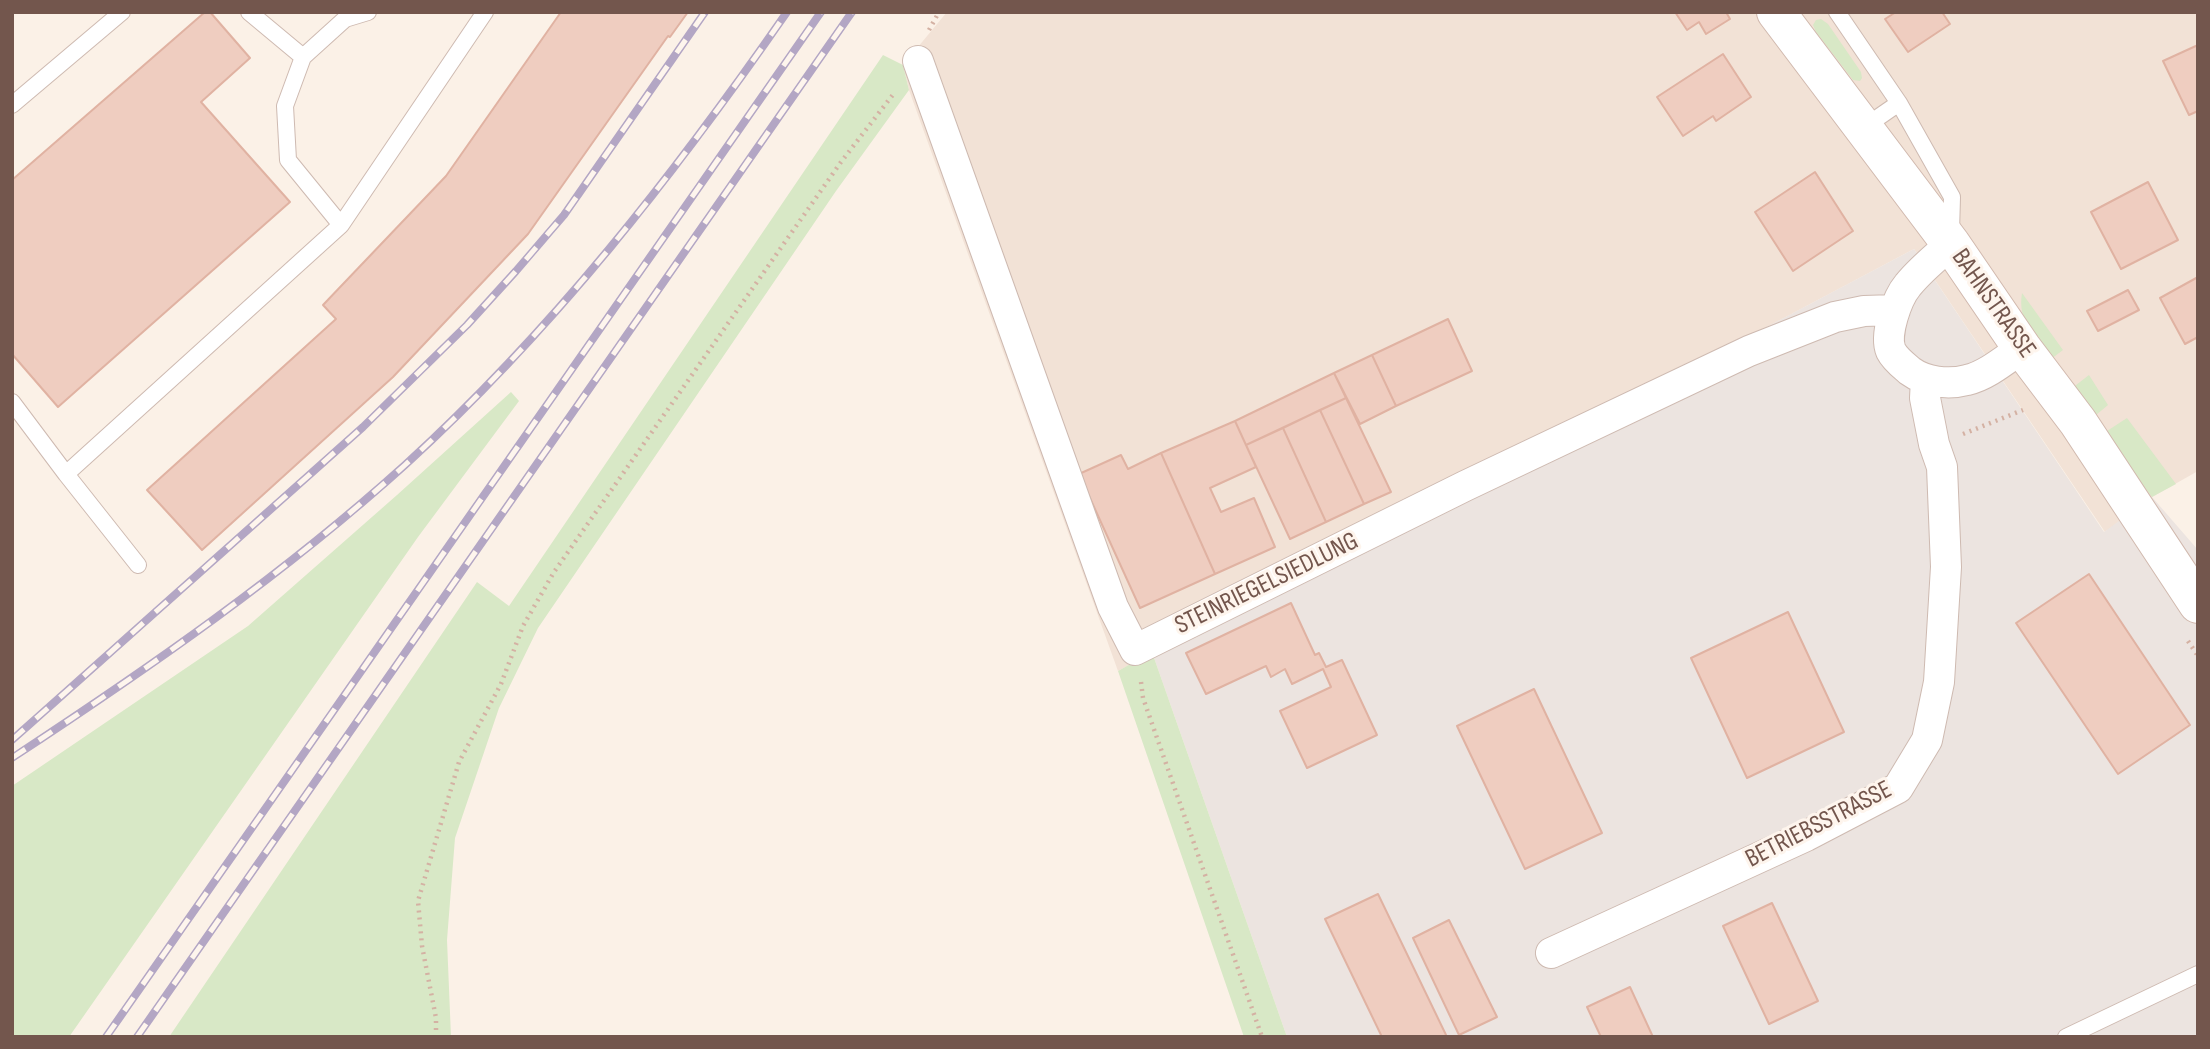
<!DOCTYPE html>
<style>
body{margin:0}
#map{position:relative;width:2210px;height:1049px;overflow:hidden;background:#fbf1e7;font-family:"Sofia Sans Condensed",sans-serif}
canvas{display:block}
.frame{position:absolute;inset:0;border:14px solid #73564d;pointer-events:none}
</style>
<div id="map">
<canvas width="2210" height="1049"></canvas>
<div class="frame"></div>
</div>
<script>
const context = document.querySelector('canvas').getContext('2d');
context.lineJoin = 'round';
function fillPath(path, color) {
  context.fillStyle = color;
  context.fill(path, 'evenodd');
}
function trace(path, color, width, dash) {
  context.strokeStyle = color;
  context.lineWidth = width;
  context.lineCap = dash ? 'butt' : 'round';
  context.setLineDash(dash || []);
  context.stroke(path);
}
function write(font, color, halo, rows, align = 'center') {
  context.font = font + ' "Sofia Sans Condensed",sans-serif';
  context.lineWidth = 6;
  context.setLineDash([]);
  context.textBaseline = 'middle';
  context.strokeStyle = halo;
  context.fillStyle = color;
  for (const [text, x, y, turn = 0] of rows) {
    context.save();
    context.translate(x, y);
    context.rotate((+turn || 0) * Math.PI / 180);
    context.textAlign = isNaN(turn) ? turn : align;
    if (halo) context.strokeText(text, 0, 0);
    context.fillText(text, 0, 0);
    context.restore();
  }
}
const residential = new Path2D(`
 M947 12H2198V471L2152 497 2105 532 1914 249 1118 671 909 90 903 65Z`);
const industrial = new Path2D(`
 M1914 249 2104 532 2152 497 2198 550V1037H1287L1152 652Z`);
const green = new Path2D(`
 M1821 19 1828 24 1861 72 1862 78 1860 81 1853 80 1816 32 1813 25 1816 20Z
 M883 55 903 65 909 90 836 191 538 628 499 708 455 838 447 940 451 1037H169L477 582 509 606Z
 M2022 293 2063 350 2051 359C2036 337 2017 322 2022 293Z
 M2089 375 2108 405 2096 415 2071 389Z
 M511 392 519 401 418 537 69 1037H12V786L248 626 397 495Z
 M2127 418 2176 484 2152 497 2105 437 2107 431Z
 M1152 652 1287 1037H1244L1118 671Z`);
const building = new Path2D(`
 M205 12H210L250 58 201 102 290 202 58 407 12 354V180Z
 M561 12H688L670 37 668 36 528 234 393 377 202 550 147 490 336 319 323 305 446 176Z
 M1675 12H1726L1730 19 1706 34 1699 22 1687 30Z
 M1896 12H1942L1950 24 1908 52 1885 19Z
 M2198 45V111L2189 115 2163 61Z
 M1723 54 1751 97 1716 121 1713 116 1683 136 1657 97Z
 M1815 172 1853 231 1793 271 1755 212Z
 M2148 182 2178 240 2121 269 2091 212Z
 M2198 277V337L2185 344 2160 298Z
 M2128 290 2139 310 2098 331 2087 311Z
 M1448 319 1472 371 1396 406 1372 355Z
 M1372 355 1396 406 1360 424 1334 373Z
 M1334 373 1346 398 1246 445 1235 421Z
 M1346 398 1391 492 1364 504 1320 410Z
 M1320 410 1364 504 1326 522 1283 428Z
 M1235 421 1256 467 1210 488 1221 512 1254 498 1275 547 1215 574 1161 453Z
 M1283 428 1326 522 1290 539 1246 445Z
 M1161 453 1215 574 1140 608 1079 474 1121 455 1128 469Z
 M2089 574 2190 725 2118 774 2016 623Z
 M1291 603 1315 655 1319 653 1326 667 1342 660 1377 735 1307 768 1280 711 1331 687 1323 669 1292 684 1285 669 1271 677 1266 666 1206 694 1186 653Z
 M1788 612 1844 732 1747 778 1691 658Z
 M1534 689 1602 833 1525 869 1457 726Z
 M1378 894 1447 1037H1382L1325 919Z
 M1772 903 1818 1001 1769 1024 1723 926Z
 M1449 920 1497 1017 1459 1035 1413 938Z
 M1630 987 1653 1037H1601L1587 1007Z`);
const path = new Path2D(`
 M929 30 939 12
 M1963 434 2023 410
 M2188 641 2198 656
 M1141 682 1143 698 1262 1037
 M436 1037V1018L422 946 418 901 459 762 501 684 523 626 554 572 841 162 895 92`);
const service = new Path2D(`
 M249 12 303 57 345 19 368 12
 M1837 12 1899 103 1952 197 1951 232
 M12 105 122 12
 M1863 128 1899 103
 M341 225 485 12
 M12 402 66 474
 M138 565 66 474 341 225 288 160 285 106 303 57
 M2066 1037 2198 974`);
const minor = new Path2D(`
 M918 61 1113 607 1135 650 1465 486 1749 351 1835 317 1864 311 1895 310
 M1951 244C1936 257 1920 270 1908 285 1897 298 1884 335 1891 351 1895 359 1903 365 1910 371 1925 382 1948 385 1967 380 1986 376 2006 359 2022 348
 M1551 953 1806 836 1898 788 1927 740 1939 682 1946 567 1942 467 1934 444 1925 398 1926 379`);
const secondary = new Path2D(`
 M1776 12 1951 244 2022 348 2078 422 2198 604`);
const rail = new Path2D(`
 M12 740 363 427 467 325 516 271 564 215 705 12
 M12 758C149 668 283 575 405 465 552 331 674 175 787 12
 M106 1037 821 12
 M137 1037 852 12`);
const streetNames = [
 ["BAHNSTRASSE",1993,304,55],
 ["STEINRIEGELSIEDLUNG",1267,584,-26],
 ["BETRIEBSSTRASSE",1819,825,-27]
];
fillPath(residential, '#f2e2d6');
fillPath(industrial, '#ece4e0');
fillPath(green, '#d8e8c6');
fillPath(building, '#efcdc0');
trace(building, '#e0b2a2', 2);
trace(service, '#cebab1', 18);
trace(minor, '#cebab1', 32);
trace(secondary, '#d1b9ae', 40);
trace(path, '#d4b1a3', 4.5, [2, 5]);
trace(service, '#fff', 16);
trace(minor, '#fff', 30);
trace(secondary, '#fff', 38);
trace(rail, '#b3a6c4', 8);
trace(rail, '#fef5ed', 5, [16]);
write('26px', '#73564d', '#fef5ed', streetNames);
</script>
